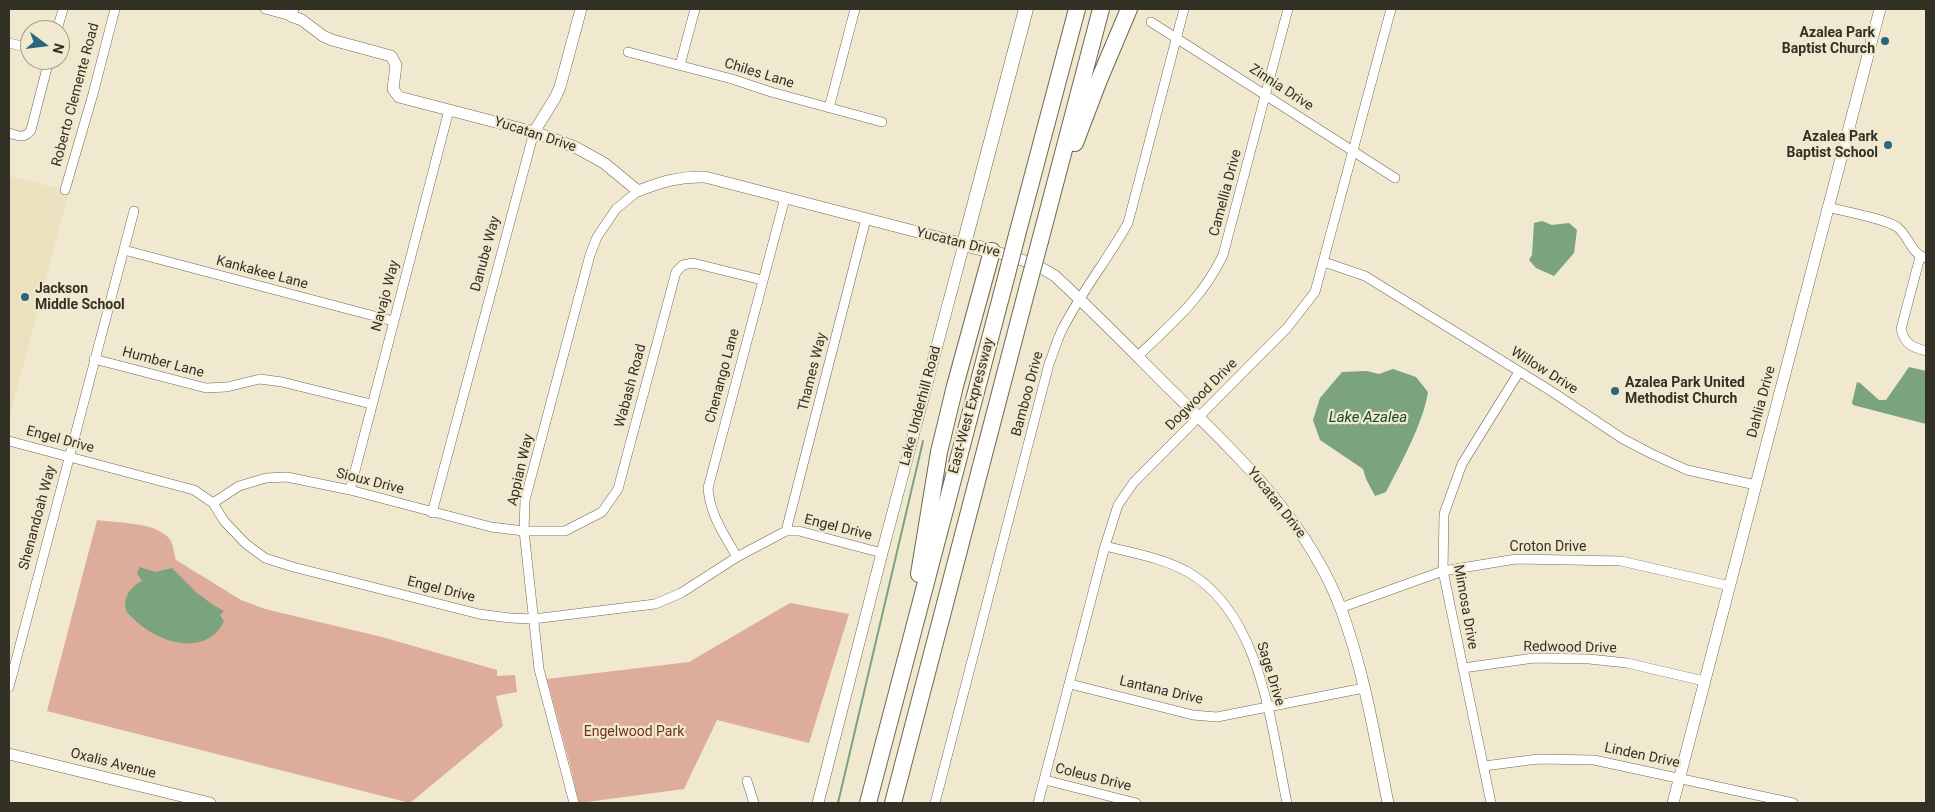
<!DOCTYPE html>
<style>
body{margin:0}
#map{position:relative;width:1935px;height:812px;overflow:hidden;background:#f0e9cf;font-family:Roboto,sans-serif}
canvas{display:block}
.frame{position:absolute;inset:0;border:10px solid #333026;pointer-events:none}
.north{position:absolute;left:20px;top:20px;width:50px;height:50px;box-sizing:border-box;background:#f0e9cf;border:1px solid #a49f8b;border-radius:50%;rotate:105deg;font-size:14px;font-weight:700;line-height:20px;text-align:center;color:#333026}
.north::after{content:'';display:block;margin:auto;width:18px;height:22px;background:#2b667e;clip-path:polygon(50% 0,100% 100%,50% 72%,0 100%)}
</style>
<div id="map">
<canvas width="1935" height="812"></canvas>
<div class="frame"></div>
<div class="north">N</div>
</div>
<script>
const context = document.querySelector('canvas').getContext('2d');
context.lineJoin = 'round';
function fillPath(path, color) {
  context.fillStyle = color;
  context.fill(path, 'evenodd');
}
function trace(path, color, width, dash) {
  context.strokeStyle = color;
  context.lineWidth = width;
  context.lineCap = dash ? 'butt' : 'round';
  context.setLineDash(dash || []);
  context.stroke(path);
}
function write(font, color, halo, rows, align = 'center') {
  context.font = font + ' Roboto,sans-serif';
  context.lineWidth = 4.5;
  context.setLineDash([]);
  context.textBaseline = 'middle';
  context.strokeStyle = halo;
  context.fillStyle = color;
  for (const [text, x, y, turn = 0] of rows) {
    context.save();
    context.translate(x, y);
    context.rotate((+turn || 0) * Math.PI / 180);
    context.textAlign = isNaN(turn) ? turn : align;
    if (halo) context.strokeText(text, 0, 0);
    context.fillText(text, 0, 0);
    context.restore();
  }
}
const built = new Path2D(`
 M9 176 69 191 9 419Z`);
const green = new Path2D(`
 M97 520C117 523 155 522 169 538 173 542 174 554 176 560L241 600 265 609 382 637 497 670V676L515 675 517 692 496 696 503 726 410 803 47 711Z
 M790 603 849 614 809 743 717 720 684 789 579 803 570 765 547 679 689 662Z`);
const water = new Path2D(`
 M1542 221 1552 225 1569 223 1577 230 1574 253 1554 276 1536 268 1529 260 1532 255 1534 223Z
 M1909 367 1926 371V424L1853 405 1852 403 1857 382 1860 383 1879 400H1886Z
 M1393 369 1416 377 1428 392C1423 424 1401 463 1386 492L1375 496 1366 479 1363 469 1320 440 1313 420 1320 398 1342 372 1367 371 1379 374Z
 M140 567 155 572 172 568 196 592 213 605 224 611 220 615 224 621C207 658 158 643 135 620 133 618 129 615 127 612 121 599 131 586 142 581L137 573Z`);
const stream = new Path2D(`
 M838 803 923 441`);
const minor = new Path2D(`
 M265 9 291 16
 M1151 22 1395 178
 M57 30 63 9
 M9 43 30 48
 M628 52 732 79 771 92 882 122
 M680 65 695 9
 M829 108 855 9
 M9 133C18 136 25 139 31 130L49 60
 M65 190 93 94 115 9
 M1828 207C1846 212 1883 218 1897 227 1909 236 1911 254 1926 258
 M124 250 393 321
 M1920 257 1901 329C1905 344 1911 347 1926 351
 M1324 262 1365 276 1551 391 1623 439 1652 454 1687 470 1756 485
 M1138 356C1172 323 1202 299 1223 255L1288 9
 M94 359 206 388 227 387 260 379 282 382 371 404
 M9 441 194 490 213 503 224 521 246 544 265 558 293 567 479 614 510 618 533 619 655 604 681 593 737 557 786 531H799L882 553
 M350 490 449 110
 M213 503 239 486 266 478 287 477 350 490 491 527 524 531H565L602 512 618 489 676 272 683 265 693 263 762 280
 M432 513 534 132
 M786 531 866 219
 M1105 546C1132 553 1163 558 1188 572 1262 615 1271 727 1287 803
 M737 557C724 534 710 515 708 488L785 198
 M1340 608 1443 571 1516 559 1621 561 1730 586
 M1463 668 1534 658 1589 659 1627 663 1704 681
 M1070 684 1193 715 1217 717 1364 688
 M9 687 134 211
 M1484 766 1538 759 1594 760 1793 803
 M1045 780 1136 803
 M747 781 754 803
 M574 803 539 669 524 531 525 500 590 255 597 237 616 209 638 191
 M935 803 1049 364C1054 352 1057 339 1063 328 1082 291 1108 259 1128 223L1184 9
 M1038 803 1105 546 1118 505 1134 482 1287 328 1315 292 1391 9
 M1491 803 1443 571 1444 514 1462 464 1519 372`);
const tertiary = new Path2D(`
 M293 9 291 16 302 20 323 36 332 40 391 56 396 65 393 89 399 97 534 132 575 147 604 163 638 191C661 182 680 176 705 177L964 244 882 553 818 803
 M534 132 555 98 560 87 581 9
 M992 251C1015 257 1035 263 1055 276 1094 312 1131 350 1168 387 1235 453 1307 519 1341 609 1364 671 1375 738 1388 803
 M9 754 210 803
 M1673 803 1880 9`);
const primary = new Path2D(`
 M992 251 964 244 1026 9`);
const motorway = new Path2D(`
 M1075 143 1099 80 1129 9
 M1017 235 1077 9
 M1040 241 1101 9
 M919 574 939 452 955 386 992 251
 M868 803 1007 274
 M893 803 1029 282`);
const motorwayBridge = new Path2D(`
 M1007 274 1017 235
 M1029 282 1040 241`);
const markers = [
 [1885,41,5,"#2b667e"],
 [1888,145,5,"#2b667e"],
 [25,297,5,"#2b667e"],
 [1615,391,5,"#2b667e"]
];
const poiNames = [
 ["Azalea Park",1875,33],
 ["Baptist Church",1875,49],
 ["Azalea Park",1878,137],
 ["Baptist School",1878,153],
 ["Jackson",35,289,"left"],
 ["Middle School",35,305,"left"],
 ["Azalea Park United",1625,383,"left"],
 ["Methodist Church",1625,399,"left"]
];
const streetNames = [
 ["Chiles Lane",759,74,17],
 ["Zinnia Drive",1281,88,33],
 ["Roberto Clemente Road",76,95,-75],
 ["Yucatan Drive",535,135,18],
 ["Camellia Drive",1226,193,-75],
 ["Yucatan Drive",958,243,14],
 ["Danube Way",486,254,-75],
 ["Kankakee Lane",262,273,15],
 ["Navajo Way",386,296,-75],
 ["Humber Lane",163,363,15],
 ["Willow Drive",1544,371,32],
 ["Thames Way",813,372,-76],
 ["Chenango Lane",723,376,-75],
 ["Wabash Road",631,386,-75],
 ["Bamboo Drive",1028,394,-75],
 ["Dogwood Drive",1202,395,-45],
 ["Dahlia Drive",1762,402,-75],
 ["Lake Underhill Road",921,406,-75],
 ["East-West Expressway",972,406,-75],
 ["Engel Drive",60,440,15],
 ["Appian Way",521,470,-77],
 ["Sioux Drive",370,482,14],
 ["Yucatan Drive",1276,503,52],
 ["Shenandoah Way",38,518,-75],
 ["Engel Drive",838,528,14],
 ["Croton Drive",1548,547],
 ["Engel Drive",441,590,14],
 ["Mimosa Drive",1465,607,80],
 ["Redwood Drive",1570,648,1],
 ["Sage Drive",1270,674,73],
 ["Lantana Drive",1161,691,13],
 ["Linden Drive",1642,756,12],
 ["Oxalis Avenue",113,764,14],
 ["Coleus Drive",1093,778,14]
];
const parkNames = [
 ["Engelwood Park",634,732]
];
const waterNames = [
 ["Lake Azalea",1368,418]
];
fillPath(built, '#eae1bf');
fillPath(green, '#deac9b');
fillPath(water, '#7aa37e');
trace(stream, '#7aa37e', 2);
trace(minor, '#6f6851', 10);
trace(tertiary, '#6f6851', 12);
trace(primary, '#6f6851', 15);
trace(motorway, '#6f6851', 18);
trace(minor, '#fff', 9);
trace(tertiary, '#fff', 11);
trace(primary, '#fff', 14);
trace(motorway, '#fff', 16);
trace(motorwayBridge, '#6f6851', 18, []);
trace(motorwayBridge, '#fff', 16);
for (const [x, y, r, color] of markers) {
  const dot = new Path2D();
  dot.arc(x, y, r, 0, 2 * Math.PI);
  context.fillStyle = color;
  context.fill(dot);
  trace(dot, '#f0e9cf', 2);
}
write('bold 14px', '#333026', '#f0e9cf', poiNames, 'right');
write('14px', '#333026', '#f0e9cf', streetNames);
write('14px', '#723018', '#f0e9cf', parkNames);
write('italic 15px', '#0f4f1f', '#f0e9cf', waterNames);
</script>
